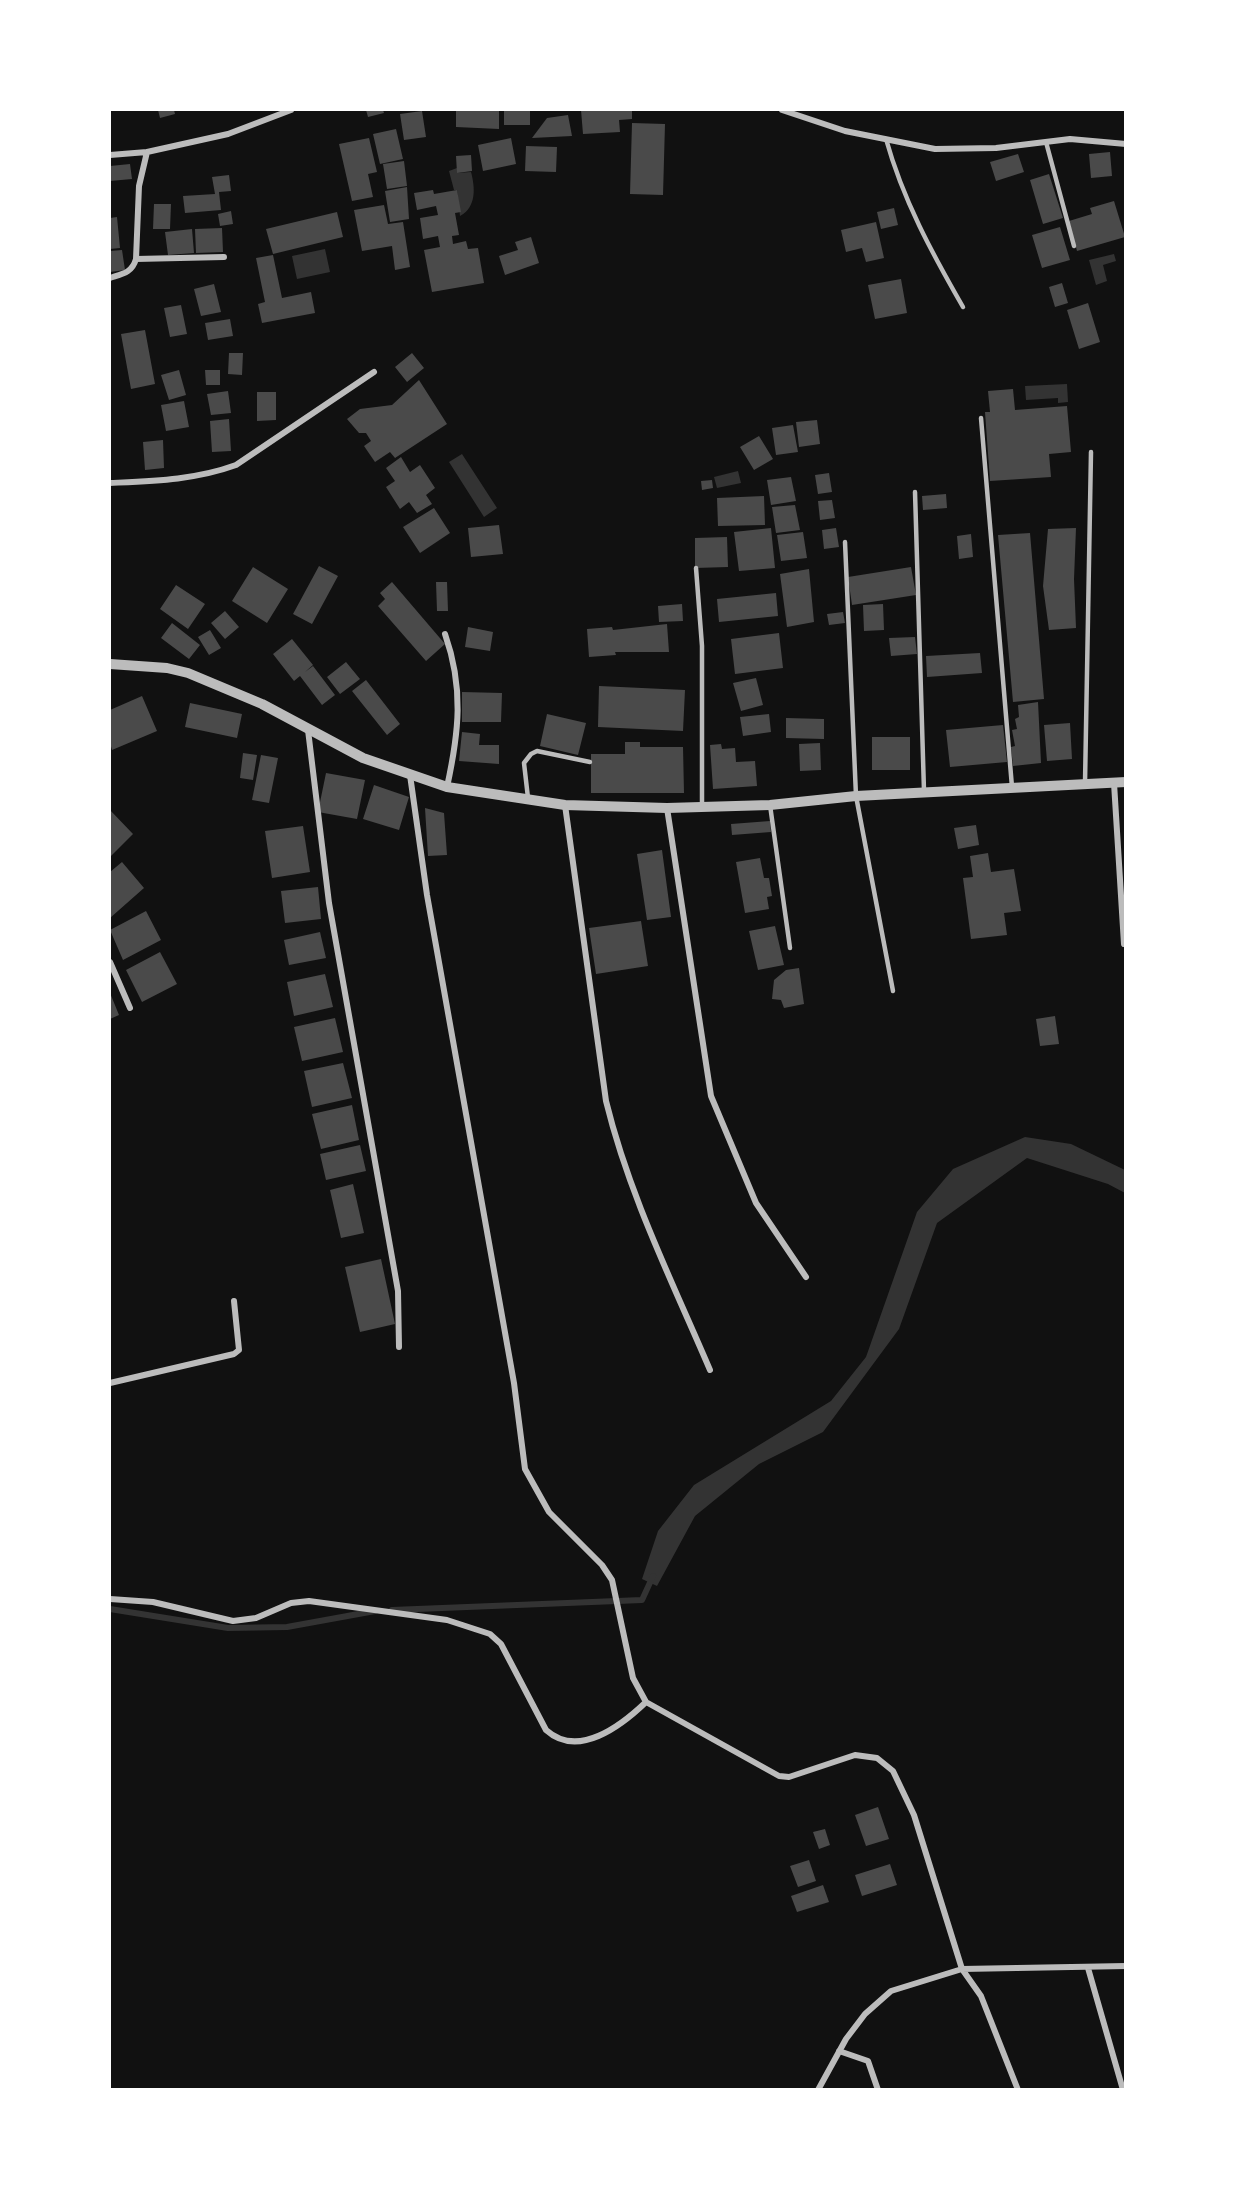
<!DOCTYPE html>
<style>
body{margin:0}
#map{position:relative;width:1235px;height:2199px;overflow:hidden;background:#111;font-family:"DejaVu Sans",sans-serif}
canvas{display:block}
.frame{position:absolute;inset:0;border:111px solid #fff;pointer-events:none}
</style>
<div id="map">
<canvas width="1235" height="2199"></canvas>
<div class="frame"></div>
</div>
<script>
const context = document.querySelector('canvas').getContext('2d');
context.lineJoin = 'round';
function fillPath(path, color) {
  context.fillStyle = color;
  context.fill(path, 'evenodd');
}
function trace(path, color, width, dash) {
  context.strokeStyle = color;
  context.lineWidth = width;
  context.lineCap = dash ? 'butt' : 'round';
  context.setLineDash(dash || []);
  context.stroke(path);
}
const water = new Path2D(`
 M457 168V173L471 172C475 187 477 207 460 216L457 190H454L449 171Z
 M325 249 330 272 297 279 292 256Z
 M1114 254 1116 261 1103 265 1107 281 1096 285 1089 260Z
 M1067 384 1068 402 1058 403V398L1026 400 1025 386Z
 M462 454 497 508 484 517 449 462Z
 M738 471 741 483 717 488 714 477Z
 M1025 1137 1071 1144 1125 1170V1193L1108 1184 1027 1158 937 1223 899 1329 823 1432 759 1464 695 1516 657 1586 642 1579 658 1531 694 1485 831 1401 866 1357 917 1212 953 1169Z`);
const stream = new Path2D(`
 M110 1609 228 1628 287 1627 375 1611
 M392 1610 642 1600 653 1576`);
const building = new Path2D(`
 M158 110H174L175 114 160 118Z
 M366 110H383L384 113 368 117Z
 M456 110H499V129L456 127Z
 M504 110H530V125H504Z
 M581 110H632V119L619 120 620 132 583 134Z
 M422 111 426 137 404 140 400 114Z
 M568 115 572 136 532 138 547 118Z
 M632 123 665 124 663 195 630 194Z
 M396 129 403 159 380 164 373 134Z
 M369 138 377 172 368 174 373 197 352 201 339 144Z
 M511 138 516 164 483 171 478 145Z
 M526 146 557 147 556 172 525 171Z
 M1110 152 1112 176 1091 178 1089 154Z
 M1018 154 1024 172 996 181 990 162Z
 M471 155 472 171 457 173 456 156Z
 M404 161 407 186 387 189 383 164Z
 M130 164 132 179 110 181V166Z
 M1049 174 1063 218 1043 224 1030 180Z
 M229 175 231 191 219 192 221 210 185 213 183 196 215 194 212 177Z
 M407 187 409 219 390 222 385 191Z
 M433 190 434 194 457 190 461 212 455 213 459 235 452 236 453 244 466 241 468 249 478 248 484 283 432 292 424 250 440 247 438 236 423 239 420 218 438 215 436 206 417 210 414 193Z
 M1114 201 1125 237 1077 251 1069 221 1092 214 1090 208Z
 M154 204H171L170 229H153Z
 M384 205 388 224 403 222 410 267 395 270 392 246 362 251 354 210Z
 M894 208 898 225 881 229 877 212Z
 M231 211 233 224 220 226 218 214Z
 M337 212 343 237 273 254 266 229Z
 M117 217 120 248 110 249V218Z
 M876 222 884 258 866 262 862 248 846 252 841 230Z
 M1060 227 1070 260 1042 268 1032 235Z
 M222 228 223 252 196 253 195 229Z
 M192 229 194 253 168 255 165 232Z
 M531 237 539 263 505 275 499 256 518 250 515 242Z
 M122 250 125 270 110 272V251Z
 M273 255 282 298 311 292 315 313 262 323 258 304 265 302 256 258Z
 M901 279 907 313 875 319 868 285Z
 M1062 283 1068 303 1055 307 1049 287Z
 M214 284 221 312 201 316 194 289Z
 M1088 303 1100 342 1079 349 1067 310Z
 M181 305 187 334 170 337 164 308Z
 M230 319 233 336 208 340 205 323Z
 M145 330 155 384 131 389 121 334Z
 M229 353H243L242 375 228 374Z
 M412 353 424 368 407 382 395 367Z
 M179 370 186 395 169 400 161 375Z
 M205 370H220V385H206Z
 M419 380 447 424 395 458 390 452 375 462 364 446 371 441 366 433H359L347 419 360 409 392 405Z
 M1013 389 1015 410 1067 406 1071 452 1049 454 1051 477 990 481 985 412H990L988 391Z
 M228 391 231 413 211 415 207 394Z
 M257 392H276V420L257 421Z
 M184 401 189 427 166 431 161 405Z
 M229 419 231 451 212 452 210 421Z
 M817 420 820 444 799 447 796 422Z
 M793 425 798 452 776 455 772 428Z
 M759 436 773 459 754 470 740 447Z
 M163 440 164 468 145 470 143 442Z
 M401 457 410 472 420 465 435 488 426 495 432 504 417 513 409 502 400 509 386 487 395 481 386 468Z
 M829 473 832 492 818 494 815 475Z
 M791 477 796 501 771 505 767 480Z
 M712 480 713 488 702 490 701 481Z
 M946 494 947 508 923 510 922 496Z
 M764 496 765 525 718 526 717 498Z
 M832 500 835 518 820 520 818 501Z
 M795 505 800 530 776 533 772 507Z
 M434 508 450 533 420 553 403 527Z
 M499 525 503 554 471 557 468 528Z
 M771 528 775 568 739 571 734 532Z
 M836 528 839 547 824 549 822 530Z
 M1076 528 1074 579 1076 628 1049 630 1043 586 1048 529Z
 M803 532 807 558 781 561 777 535Z
 M1030 533 1044 699 1013 702 998 535Z
 M971 534 973 557 959 559 957 536Z
 M727 537 728 567 695 568V538Z
 M319 566 338 576 312 624 293 614Z
 M253 567 288 589 267 623 232 601Z
 M911 567 916 595 852 605 848 577Z
 M809 569 814 622 787 627 780 574Z
 M392 582 445 644 426 661 378 606 385 599 380 593Z
 M436 582H447L448 611H437Z
 M176 585 205 604 188 629 160 609Z
 M776 593 778 616 719 622 717 599Z
 M682 604 683 621 659 622 658 606Z
 M883 604 884 630 864 631 863 605Z
 M225 611 239 627 225 639 211 623Z
 M843 612 845 623 829 625 827 614Z
 M172 623 200 645 189 659 161 638Z
 M667 624 669 652H615L616 655 589 657 587 629 612 627 613 630Z
 M468 627 493 632 490 651 465 647Z
 M210 630 221 648 209 655 198 637Z
 M779 633 783 668 735 674 731 639Z
 M915 637 917 654 891 656 889 638Z
 M292 639 313 665 305 672 313 666 335 695 322 705 300 676 294 681 273 654Z
 M980 653 982 673 927 677 926 656Z
 M346 662 360 679 340 694 327 677Z
 M756 678 763 705 741 711 733 683Z
 M366 680 400 724 387 735 352 691Z
 M599 686 685 690 683 731 598 727Z
 M462 692 502 693 501 722H462Z
 M142 696 157 731 112 750 110 743V710Z
 M1038 702 1041 763 1013 766 1011 747 1015 746 1012 730 1017 729 1015 719 1019 717 1018 705Z
 M190 703 242 714 237 738 185 727Z
 M547 714 586 723 578 755 540 746Z
 M769 714 771 732 743 736 740 717Z
 M786 718 824 719V739L786 738Z
 M1070 723 1072 759 1047 761 1044 725Z
 M1003 725 1007 762 950 767 946 730Z
 M462 732 480 734 479 745H499V764L459 761Z
 M872 737H910V770H872Z
 M625 742H640V747H683L684 793H591V754H625Z
 M820 743 821 770 800 771 799 744Z
 M721 744 722 749 735 748 736 762 755 761 757 786 713 789 710 745Z
 M243 753 257 755 253 780 240 778Z
 M261 755 278 758 269 803 252 800Z
 M326 773 365 780 357 819 318 812Z
 M374 785 409 797 399 830 363 819Z
 M425 808 444 813 447 855 428 856Z
 M110 810 133 834 110 857Z
 M770 821 771 832 732 835 731 824Z
 M976 825 979 845 958 849 954 828Z
 M303 826 310 872 272 878 265 831Z
 M662 850 671 917 647 920 637 854Z
 M988 853 991 872 1014 869 1021 911 1004 913 1007 935 971 939 963 878 973 877 970 856Z
 M760 858 764 878H769L772 896 767 897 769 909 745 913 736 862Z
 M122 862 144 888 110 918V872Z
 M318 887 321 919 285 923 281 891Z
 M146 911 161 940 123 960 110 930Z
 M641 921 648 966 596 974 589 928Z
 M775 926 784 965 758 970 749 931Z
 M320 932 326 958 289 965 284 940Z
 M160 952 177 984 142 1002 126 970Z
 M799 968 804 1004 784 1008 781 1000 772 999 774 980 786 970Z
 M325 974 333 1007 294 1016 287 982Z
 M110 993 119 1015 110 1019Z
 M1055 1016 1059 1044 1040 1046 1036 1019Z
 M335 1018 343 1052 302 1061 294 1027Z
 M343 1063 352 1098 312 1107 304 1071Z
 M352 1105 359 1140 321 1149 312 1114Z
 M360 1145 366 1171 326 1180 320 1154Z
 M353 1184 364 1233 341 1238 330 1190Z
 M381 1259 395 1324 360 1332 345 1267Z
 M878 1807 889 1839 866 1846 855 1815Z
 M825 1829 830 1845 819 1849 813 1832Z
 M809 1860 816 1881 798 1887 790 1866Z
 M890 1864 897 1885 862 1896 855 1875Z
 M823 1885 829 1902 797 1912 791 1896Z`);
const service = new Path2D(`
 M886 139C903 200 932 253 963 307
 M1046 142 1074 246
 M981 418 1012 787
 M915 492 924 791
 M845 542 856 796 893 991
 M696 568 702 646V806
 M1085 783 1091 452
 M528 798 524 763 531 754 537 751 590 762
 M770 805 790 948`);
const minor = new Path2D(`
 M782 110 845 131 935 149 996 148 1070 139 1126 144
 M110 155 147 152
 M136 259 224 257
 M110 278C122 274 132 273 136 259L139 186 147 152 228 134 291 110
 M110 483C153 481 195 480 236 465L374 372
 M445 634C464 688 459 732 447 787
 M308 730 329 903 398 1291 399 1347
 M410 775 427 895 514 1383 525 1469 549 1512 602 1565 612 1580 633 1678 646 1702 779 1776 789 1777 855 1755 877 1758 893 1771 914 1815 962 1969 981 1996 1018 2090
 M1114 783 1124 944
 M565 805 606 1101C629 1195 672 1281 710 1370
 M667 808 711 1096 756 1203 806 1277
 M110 962 130 1008
 M110 1383 234 1354 239 1350 234 1301
 M110 1599 153 1602 233 1621 256 1618 291 1603 309 1601 447 1620 490 1634 501 1644 546 1730C578 1759 621 1726 646 1702
 M1088 1968 1123 2090
 M839 2051 868 2061 878 2090
 M818 2090 846 2039 865 2014 891 1991 962 1969 1126 1966`);
const tertiary = new Path2D(`
 M110 664 167 668 188 673 262 704 363 758 447 787 565 805 667 808 770 805 856 796 1126 782`);
fillPath(water, '#333');
trace(stream, '#333', 6);
fillPath(building, '#4a4a4a');
trace(service, '#bcbcbc', 4.5);
trace(minor, '#bcbcbc', 6);
trace(tertiary, '#bcbcbc', 10);
</script>
